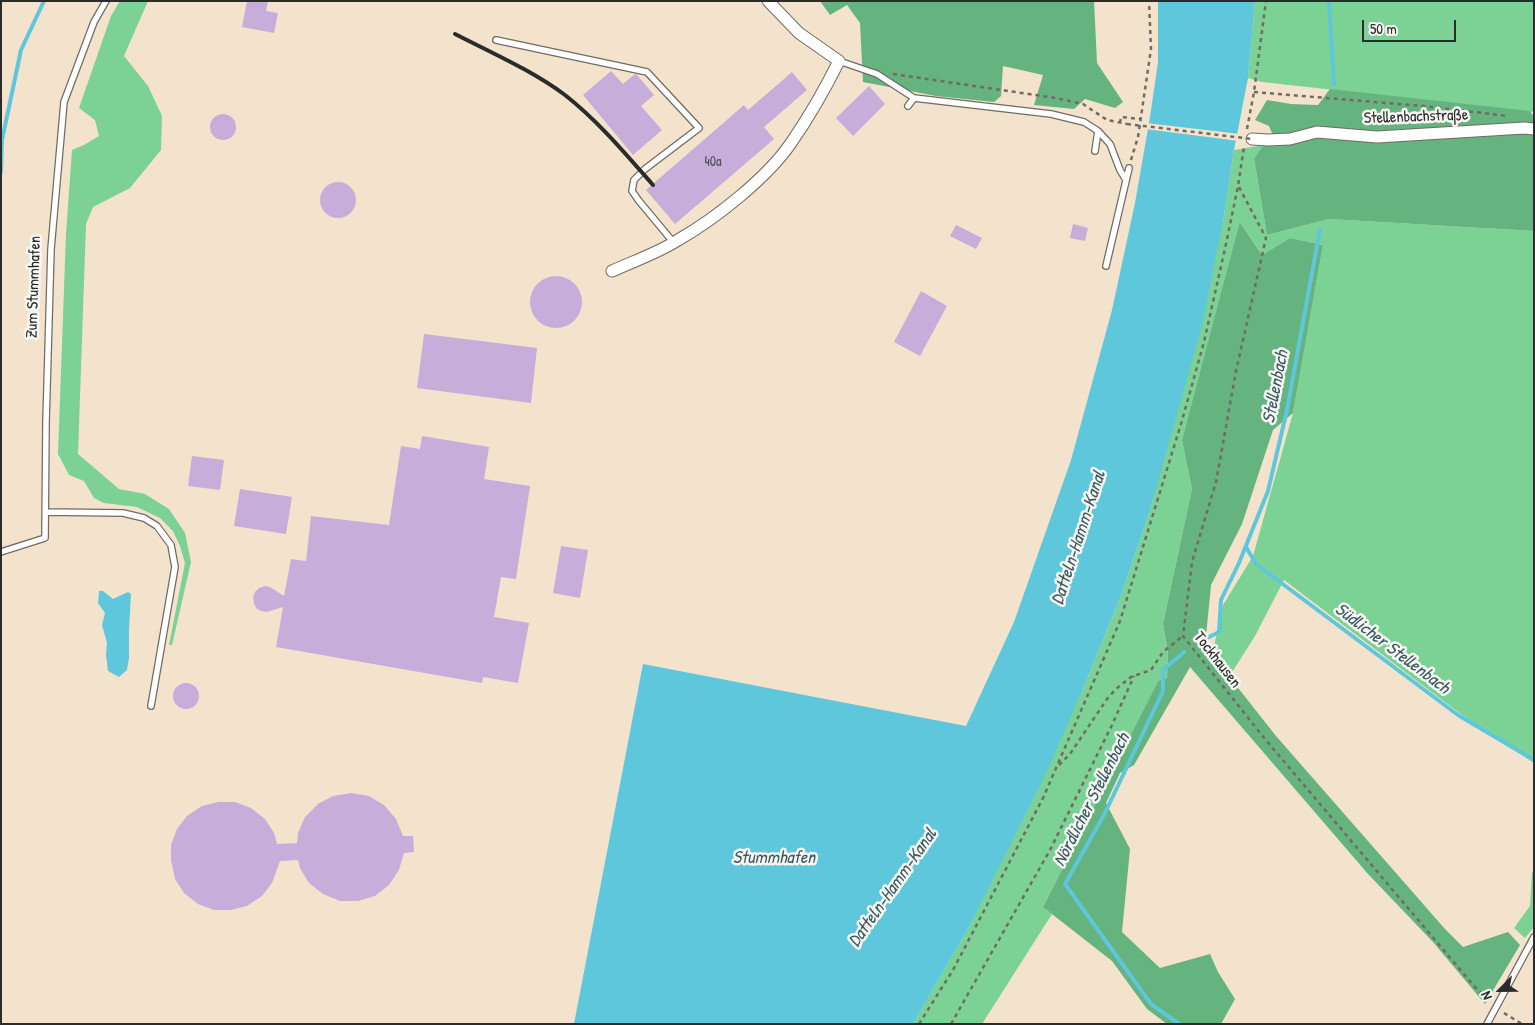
<!DOCTYPE html>
<meta charset="utf-8">
<style>
body{margin:0}
#map{position:relative;width:1535px;height:1025px;overflow:hidden;background:#f3e3cc;font-family:"Patrick Hand",sans-serif}
canvas{display:block}
.frame{position:absolute;inset:0;border:2px solid #2b2b2b;pointer-events:none}
.north{position:absolute;left:1475px;top:965px;width:50px;height:50px;-webkit-text-stroke:4px #f6f6f2;paint-order:stroke;rotate:247deg;font-size:14px;font-weight:700;line-height:20px;text-align:center;color:#2b2b2b}
.north::after{content:'';display:block;margin:auto;width:18px;height:22px;background:#2b2b2b;clip-path:polygon(50% 0,100% 100%,50% 72%,0 100%)}
.scale{position:absolute;left:1362px;top:20px;width:94px;height:22px;box-sizing:border-box;border:2px solid #2b2b2b;border-top:0;padding-left:6px;font-size:15px;line-height:18px;white-space:nowrap;color:#2b2b2b;-webkit-text-stroke:4px #f6f6f2;paint-order:stroke}
</style>
<div id="map">
<canvas width="1535" height="1025"></canvas>
<div class="frame"></div>
<div class="north">N</div>
<div class="scale">50 m</div>
</div>
<script>
const context = document.querySelector('canvas').getContext('2d');
context.lineJoin = 'round';
function fillPath(path, color) {
  context.fillStyle = color;
  context.fill(path, 'evenodd');
}
function trace(path, color, width, dash) {
  context.strokeStyle = color;
  context.lineWidth = width;
  context.lineCap = dash ? 'butt' : 'round';
  context.setLineDash(dash || []);
  context.stroke(path);
}
function write(font, color, halo, rows, align = 'center') {
  context.font = font + ' "Patrick Hand",sans-serif';
  context.lineWidth = 5;
  context.setLineDash([]);
  context.textBaseline = 'middle';
  context.strokeStyle = halo;
  context.fillStyle = color;
  for (const [text, x, y, turn = 0] of rows) {
    context.save();
    context.translate(x, y);
    context.rotate((+turn || 0) * Math.PI / 180);
    context.textAlign = isNaN(turn) ? turn : align;
    if (halo) context.strokeText(text, 0, 0);
    context.fillText(text, 0, 0);
    context.restore();
  }
}
const green = new Path2D(`
 M120 1H148L124 56 148 86 162 116 161 150 130 188 93 207 86 224 78 454 119 489 145 494 169 509 185 533 191 562 172 645H169L185 563 180 546 173 531 160 518 137 507 104 503 94 498 84 481 69 475 58 454 66 234 72 150 84 145 99 136 95 120 79 108 111 16Z
 M1255 1H1534V112L1262 82 1248 78Z
 M1264 145 1254 160 1267 235 1329 219 1534 231V763L1458 712 1284 580 1255 636 1229 677 1212 655 1223 605 1253 556 1293 413 1323 245 1290 238 1262 255 1241 223 1182 440 1192 489 1163 624 1168 651 1167 678 1158 681 1043 907 1052 914 982 1024H913L969 927 1085 684 1121 596 1151 507 1223 223 1234 150Z
 M1534 871V927L1525 938 1514 928 1530 906 1532 872Z`);
const forest = new Path2D(`
 M820 1H1094L1097 63 1123 102 1115 108 1085 99 1074 109 1034 105 1043 75 1003 66 1001 96 994 102 936 96 863 82 860 23 847 5 830 15Z
 M1330 89 1530 111 1534 117V231L1329 219 1267 235 1254 159 1272 133 1269 126 1255 120 1267 100 1291 104 1318 105Z
 M1240 222 1262 255 1290 238 1323 245 1293 413 1273 430 1242 524 1211 585 1205 646 1276 736 1445 929 1463 947 1508 932 1520 945 1485 1004 1433 942 1368 874 1190 667 1134 765 1120 773 1106 803 1130 849 1122 932 1160 968 1210 954 1218 972 1235 999 1221 1024H1167L1147 1009 1112 961 1043 907 1158 681 1167 678 1168 651 1163 624 1192 489 1182 440Z`);
const water = new Path2D(`
 M1158 1H1255L1248 78 1234 150 1223 223 1202 325 1151 507 1121 596 1085 684 1047 771 969 927 913 1024H574L643 664 966 726 1014 622 1071 460 1112 310 1135 203 1150 117 1158 62Z
 M99 591H103L113 599 128 592 131 594 129 630V658L127 670 119 677 108 671 106 655 107 643 102 625 105 613 98 603Z`);
const pier = new Path2D(`
 M1146 123 1240 134 1239 141 1145 129Z`);
const stream = new Path2D(`
 M1329 1 1334 84
 M1 172 2 140 21 50 44 1
 M1246 547 1256 564 1458 715 1534 760
 M1199 642 1219 632 1221 600 1239 563 1268 491 1287 410 1320 229
 M1179 1024 1151 1004 1065 884 1104 815 1163 691V670L1184 652`);
const building = new Path2D(`
 M247 1H268L266 11 278 13 274 33 242 27Z
 M611 71 623 84 635 74 637 75 654 95 641 106 662 130 633 155 583 95Z
 M792 72 807 90 764 127 774 139 675 224 646 190 744 105 748 110Z
 M869 86 885 104 853 136 836 118Z
 M210 127a13 13 0 1 1 26 0a13 13 0 1 1-26 0Z
 M320 200a18 18 0 1 1 36 0a18 18 0 1 1-36 0Z
 M1073 224 1088 228 1085 241 1070 238Z
 M956 225 982 238 976 249 950 236Z
 M530 302a26 26 0 1 1 52 0a26 26 0 1 1-52 0Z
 M921 291 947 306 920 356 894 342Z
 M424 334 537 348 531 403 417 388Z
 M422 436 489 447 484 479 530 486 516 579 501 577 494 617 529 623 518 683 483 677 482 683 276 647 283 607 267 612 261 611 256 608 254 603 253 597 255 592 259 588 265 586 270 587 284 596 291 559 306 561 311 516 389 525 401 446 420 449Z
 M192 456 224 460 220 490 188 486Z
 M240 489 292 497 286 534 234 526Z
 M561 546 588 550 580 598 553 593Z
 M173 696a13 13 0 1 1 26 0a13 13 0 1 1-26 0Z
 M351 793 369 796 384 805 396 819 403 836H413L414 852 404 853 399 870 389 885 375 896 358 901H340L323 894 309 883 300 868 298 860 280 861 272 883 262 896 247 906 231 910H214L198 904 184 893 175 879 171 860V845L177 829 187 816 202 806 218 802H235L251 808 265 819 274 833 277 844 297 843 298 833 305 817 318 804 333 796Z`);
const path = new Path2D(`
 M893 74 1056 98 1083 104 1107 120 1127 124
 M1254 92 1423 106 1508 116
 M1120 123 1121 117 1141 119
 M1247 129 1254 92 1266 1
 M1131 160 1138 137 1151 49 1149 1
 M1239 187 1266 238 1236 371 1216 482 1192 562 1183 636 1265 739 1474 986 1490 1002
 M1059 765 1070 754 1107 699 1116 689 1131 677 1151 670 1163 652 1183 636
 M1504 1013 1522 1024
 M919 1024 953 970 1043 798 1120 621 1181 424 1204 342 1226 244 1238 186 1244 147
 M951 1024 1050 850 1112 725 1134 676`);
const lane = new Path2D(`
 M496 40 647 72 699 128 645 169 634 180 632 191 639 201 674 243
 M839 61 877 74 914 98 1051 114 1084 122 1098 131 1110 144 1120 170 1126 180
 M908 106 914 98
 M1095 151 1098 131
 M1106 266 1129 168
 M46 512 123 513 144 518 157 526 171 545 175 567 151 706
 M1 552 45 538 46 422 51 249 64 102 94 22 106 1
 M1487 1024 1534 937`);
const street = new Path2D(`
 M1252 139 1268 140 1290 139 1317 132 1377 137 1524 128 1534 129
 M612 271C634 261 658 253 678 240 715 219 767 178 791 143 809 117 825 89 839 61L799 33 768 1`);
const rail = new Path2D(`
 M455 34C492 53 531 70 565 95 598 121 625 153 653 185`);
const pathBridge = new Path2D(`
 M1127 124 1252 139`);
const numberNames = [
 ["40a",713,162]
];
const streetNames = [
 ["Stellenbachstraße",1416,117,-2],
 ["Zum Stummhafen",34,287,-88],
 ["Tockhausen",1217,660,52]
];
const waterNames = [
 ["Stellenbach",1276,387,-79],
 ["Datteln-Hamm-Kanal",1079,538,-72],
 ["Südlicher Stellenbach",1392,649,37],
 ["Nördlicher Stellenbach",1092,800,-63],
 ["Stummhafen",774,858],
 ["Datteln-Hamm-Kanal",893,888,-55]
];
fillPath(green, '#7cd195');
fillPath(forest, '#65b37e');
fillPath(water, '#5fc7db');
fillPath(pier, '#f3e3cc');
trace(stream, '#5fc7db', 4);
fillPath(building, '#c7adda');
trace(lane, '#716b63', 8);
trace(street, '#716b63', 13);
trace(path, '#716b63', 2.5, [4, 4]);
trace(lane, '#fff', 5.5);
trace(street, '#fff', 11);
trace(rail, '#2b2b2b', 4);
trace(pathBridge, '#716b63', 2.5, [4, 4]);
write('14px', '#524c57', null, numberNames);
write('16px', '#2b2b2b', '#f6f6f2', streetNames);
write('italic 18px', '#3b5a60', '#f6f6f2', waterNames);
</script>
